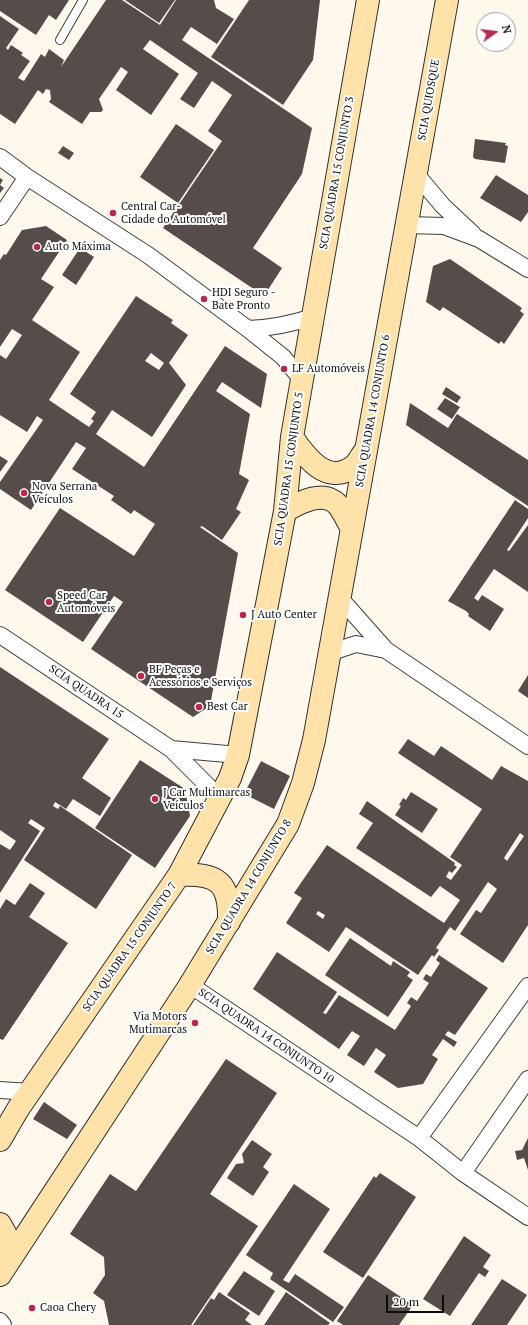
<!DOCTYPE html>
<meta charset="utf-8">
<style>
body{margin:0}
#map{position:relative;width:528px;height:1325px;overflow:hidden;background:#fff8ed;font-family:"PT Serif",serif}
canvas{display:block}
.north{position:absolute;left:476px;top:12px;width:40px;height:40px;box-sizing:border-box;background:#fff;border:1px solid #9e9e9e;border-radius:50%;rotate:76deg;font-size:11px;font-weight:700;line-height:16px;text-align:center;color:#0d0d0d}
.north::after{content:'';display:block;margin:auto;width:14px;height:18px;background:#bc264e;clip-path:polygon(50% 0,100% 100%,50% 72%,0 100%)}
.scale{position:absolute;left:386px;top:1295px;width:58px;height:18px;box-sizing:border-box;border:2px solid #0d0d0d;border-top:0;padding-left:5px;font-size:12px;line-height:14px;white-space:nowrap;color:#0d0d0d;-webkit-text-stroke:3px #fff;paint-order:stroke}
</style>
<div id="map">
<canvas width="528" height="1325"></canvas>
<div class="north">N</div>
<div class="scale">20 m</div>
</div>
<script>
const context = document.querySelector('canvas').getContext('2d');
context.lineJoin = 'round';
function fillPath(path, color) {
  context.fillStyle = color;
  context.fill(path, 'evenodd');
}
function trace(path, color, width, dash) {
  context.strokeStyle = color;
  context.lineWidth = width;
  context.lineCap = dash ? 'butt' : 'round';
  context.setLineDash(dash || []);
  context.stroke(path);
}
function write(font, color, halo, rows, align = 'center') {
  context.font = font + ' "PT Serif",serif';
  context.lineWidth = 4;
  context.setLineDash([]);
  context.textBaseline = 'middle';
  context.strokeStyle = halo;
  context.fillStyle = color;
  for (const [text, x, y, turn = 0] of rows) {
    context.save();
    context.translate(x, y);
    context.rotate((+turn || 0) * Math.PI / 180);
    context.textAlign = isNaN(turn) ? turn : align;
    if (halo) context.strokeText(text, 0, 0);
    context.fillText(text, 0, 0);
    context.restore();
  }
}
const building = new Path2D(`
 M0 0H69L56 20 49 15 36 35 0 11Z
 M106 0H122L160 25 176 0H214L216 8 234 19 217 44 191 27 182 40 312 128 302 174 253 248 282 268 264 296 163 228 222 141 208 131 232 95 212 81 194 108 180 99 198 73 150 40 143 49 179 74 151 115 116 90 128 72 121 67 99 99 103 110 101 112H90L82 124 49 102 51 99 50 90 46 89 43 94 38 90 15 124 0 114V16L19 29 6 48 8 50 11 45 23 53 21 55 30 61 18 78 24 81 41 54 45 57 49 49 64 60 61 67Z
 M125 0H175L159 23Z
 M249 0H320L313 60 283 105 211 57Z
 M176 124 214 150 178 203 140 177Z
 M475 139 506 143 505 145 508 146 505 163 475 159 473 157Z
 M63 146 74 153 69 160 58 153Z
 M496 175 528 195V212L521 222 480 198Z
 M0 178 3 180 0 185 4 188 0 193Z
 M46 226 67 240 41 279 54 287 32 320 80 352 49 400 89 427 94 421 91 419 96 412 70 394 136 296 173 320 171 323 188 335 169 363 186 385 152 437 112 410 96 434 144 467 225 346 267 374 261 408 222 382 216 391 250 414 239 474 249 480 236 509 241 512 222 540 202 526 200 527 238 553 210 706 193 717 91 649 123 602 114 596 83 642 5 590 60 508 134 556 155 524 134 510 131 514 111 500 114 496 72 469 86 448 76 442 31 510 0 489V482L43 420 37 416 27 432 0 415V355L6 359 22 335 12 329 0 347V260L4 254 6 255 22 230ZM151 353 164 363 159 370 145 361Z
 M80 248 94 257 76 285 62 275Z
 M450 259 522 308 520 311 524 314 504 344 501 341 499 344 443 307 440 311 426 302 433 266Z
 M446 387 461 397 457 403 442 394Z
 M445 398 460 407 452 419 437 409Z
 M410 403 448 428 457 414 528 460V506L406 425Z
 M0 456 8 461 0 472Z
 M515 500 528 509V518L507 550 509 551 528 525V592L494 569 474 598 478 601 482 595 504 609 490 631 468 616 469 614 466 611 448 601Z
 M0 667 109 739 82 778 111 798 100 816 73 799 66 809 55 802 53 806 58 809 60 806 132 855 96 909 24 860 45 828 31 819 28 823 40 831 0 893V844L10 850 16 841 0 830Z
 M528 675V698L518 691Z
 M408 739 434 756 441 746 492 780 501 766 528 781V925L503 963 460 934 476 910 481 913 497 889 488 882 455 931 450 927 436 948 439 950 434 957 432 955 418 975 346 927 329 952 286 923 302 898 294 893 327 845 444 923 460 900 440 886 431 897 356 848 373 823 359 814 367 801 455 863 454 865 457 867 452 873 449 871 446 877 451 880 462 865 450 857 482 809 398 753ZM520 833 524 836 507 861 504 858ZM318 911 325 915 323 919 316 914Z
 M140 760 185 789 190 816 155 868 95 828Z
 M261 761 290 776 274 809 244 794Z
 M411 792 438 809 422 833 395 815 401 806 399 805 403 798 406 800Z
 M30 883 45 893 29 917 68 943 3 1040 0 1039V909L6 899 15 905Z
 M350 938 391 966 393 961 410 972 407 976 413 980 388 1017 325 975Z
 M277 952 337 992 323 1013 326 1014 339 995 395 1030 411 1006 407 1003 411 997 417 1001 429 983 423 979 426 974 431 977 440 963 436 960 439 955 488 988 455 1035 448 1031 445 1035 457 1042 454 1047 443 1039 432 1055 438 1059 423 1084 398 1088 374 1072 386 1055 376 1048 364 1066 347 1055 360 1036 352 1031 339 1049 253 989Z
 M226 1059 277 1093 210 1194 258 1226 191 1325H109L104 1301 93 1293 105 1275 104 1257 70 1234 110 1174 136 1191Z
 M44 1102 77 1125 67 1139 33 1119Z
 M528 1138V1170L524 1158 517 1160 515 1151 522 1150Z
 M252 1140 272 1154 263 1167 269 1172 253 1196 227 1178 236 1164 244 1163 242 1154Z
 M380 1173 416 1197 363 1278 323 1252 374 1176 376 1178Z
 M294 1184 330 1209 283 1280 289 1283 295 1274 344 1307 333 1322 270 1279 273 1273 246 1255Z
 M464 1236 491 1255 483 1267 489 1271 485 1277 479 1273 450 1316 423 1299Z
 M244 1271 275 1291 259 1316 227 1295Z
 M368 1275 413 1305 399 1325H343L337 1321Z
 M502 1279 527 1295 507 1325H471Z
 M219 1292 250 1313 245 1320 252 1325H193L211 1298 214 1300Z
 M286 1292 330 1323 328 1325H264Z`);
const service = new Path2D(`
 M60 40 83 0`);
const minor = new Path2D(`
 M0 157 27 177 148 255 248 329 283 357 302 380
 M416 174 443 206 473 234
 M0 217 27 177
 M407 225 444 226 479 239 528 269
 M248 329C272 328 291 324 313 317
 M339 597 386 650 528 746
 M0 635 171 749 219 797
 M329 653 356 644 386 650
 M171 749 238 755
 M190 985 419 1138 463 1173 528 1217
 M0 1090 30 1092
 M419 1138 528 986
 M463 1173 528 1079
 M0 1321 3 1325`);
const secondary = new Path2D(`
 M292 437C305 456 327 487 354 466 358 463 361 456 365 451
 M285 511C300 502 324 489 338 505 343 511 347 520 351 527
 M179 875C218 873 230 882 229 922
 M0 1140 18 1109 179 875 230 778 238 755 285 511 292 437 368 0
 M0 1224 6 1235 11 1256
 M0 1275 190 985 288 824 303 783 314 740 447 0`);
const markers = [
 [113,213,4,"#bc264e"],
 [37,247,4,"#bc264e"],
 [204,299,4,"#bc264e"],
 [284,369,4,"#bc264e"],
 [24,493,4,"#bc264e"],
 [49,602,4,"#bc264e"],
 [243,615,4,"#bc264e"],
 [141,676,4,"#bc264e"],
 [199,707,4,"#bc264e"],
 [155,799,4,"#bc264e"],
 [195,1023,4,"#bc264e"],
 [32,1308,4,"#bc264e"]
];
const streetNames = [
 ["SCIA QUIOSQUE",429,100,-80],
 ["SCIA QUADRA 15 CONJUNTO 3",337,173,-80],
 ["SCIA QUADRA 14 CONJUNTO 6",373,411,-80],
 ["SCIA QUADRA 15 CONJUNTO 5",289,469,-82],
 ["SCIA QUADRA 15",86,692,34],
 ["SCIA QUADRA 14 CONJUNTO 8",249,887,-59],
 ["SCIA QUADRA 15 CONJUNTO 7",130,947,-55],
 ["SCIA QUADRA 14 CONJUNTO 10",266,1036,34]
];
const poiNames = [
 ["Central Car-",121,207],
 ["Cidade do Automóvel",121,220],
 ["Auto Máxima",45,247],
 ["HDI Seguro -",212,293],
 ["Bate Pronto",212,306],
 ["LF Automóveis",292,369],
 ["Nova Serrana",32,487],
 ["Veículos",32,500],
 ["Speed Car",57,596],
 ["Automóveis",57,609],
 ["J Auto Center",251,615],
 ["BF Peças e",149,670],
 ["Acessórios e Serviços",149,683],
 ["Best Car",207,707],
 ["J Car Multimarcas",163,793],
 ["Veículos",163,806],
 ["Via Motors",187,1017,"right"],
 ["Mutimarcas",187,1030,"right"],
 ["Caoa Chery",40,1308]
];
fillPath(building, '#564c49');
trace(service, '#404040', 10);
trace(minor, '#404040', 18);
trace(secondary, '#2f2f2f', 24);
trace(service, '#fff', 8);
trace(minor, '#fff', 16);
trace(secondary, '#fee2a9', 22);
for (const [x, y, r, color] of markers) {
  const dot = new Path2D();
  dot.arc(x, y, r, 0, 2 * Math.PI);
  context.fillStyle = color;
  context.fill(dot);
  trace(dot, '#fff', 1.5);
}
write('11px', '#0d0d0d', '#fff', streetNames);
write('11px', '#0d0d0d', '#fff', poiNames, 'left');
</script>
